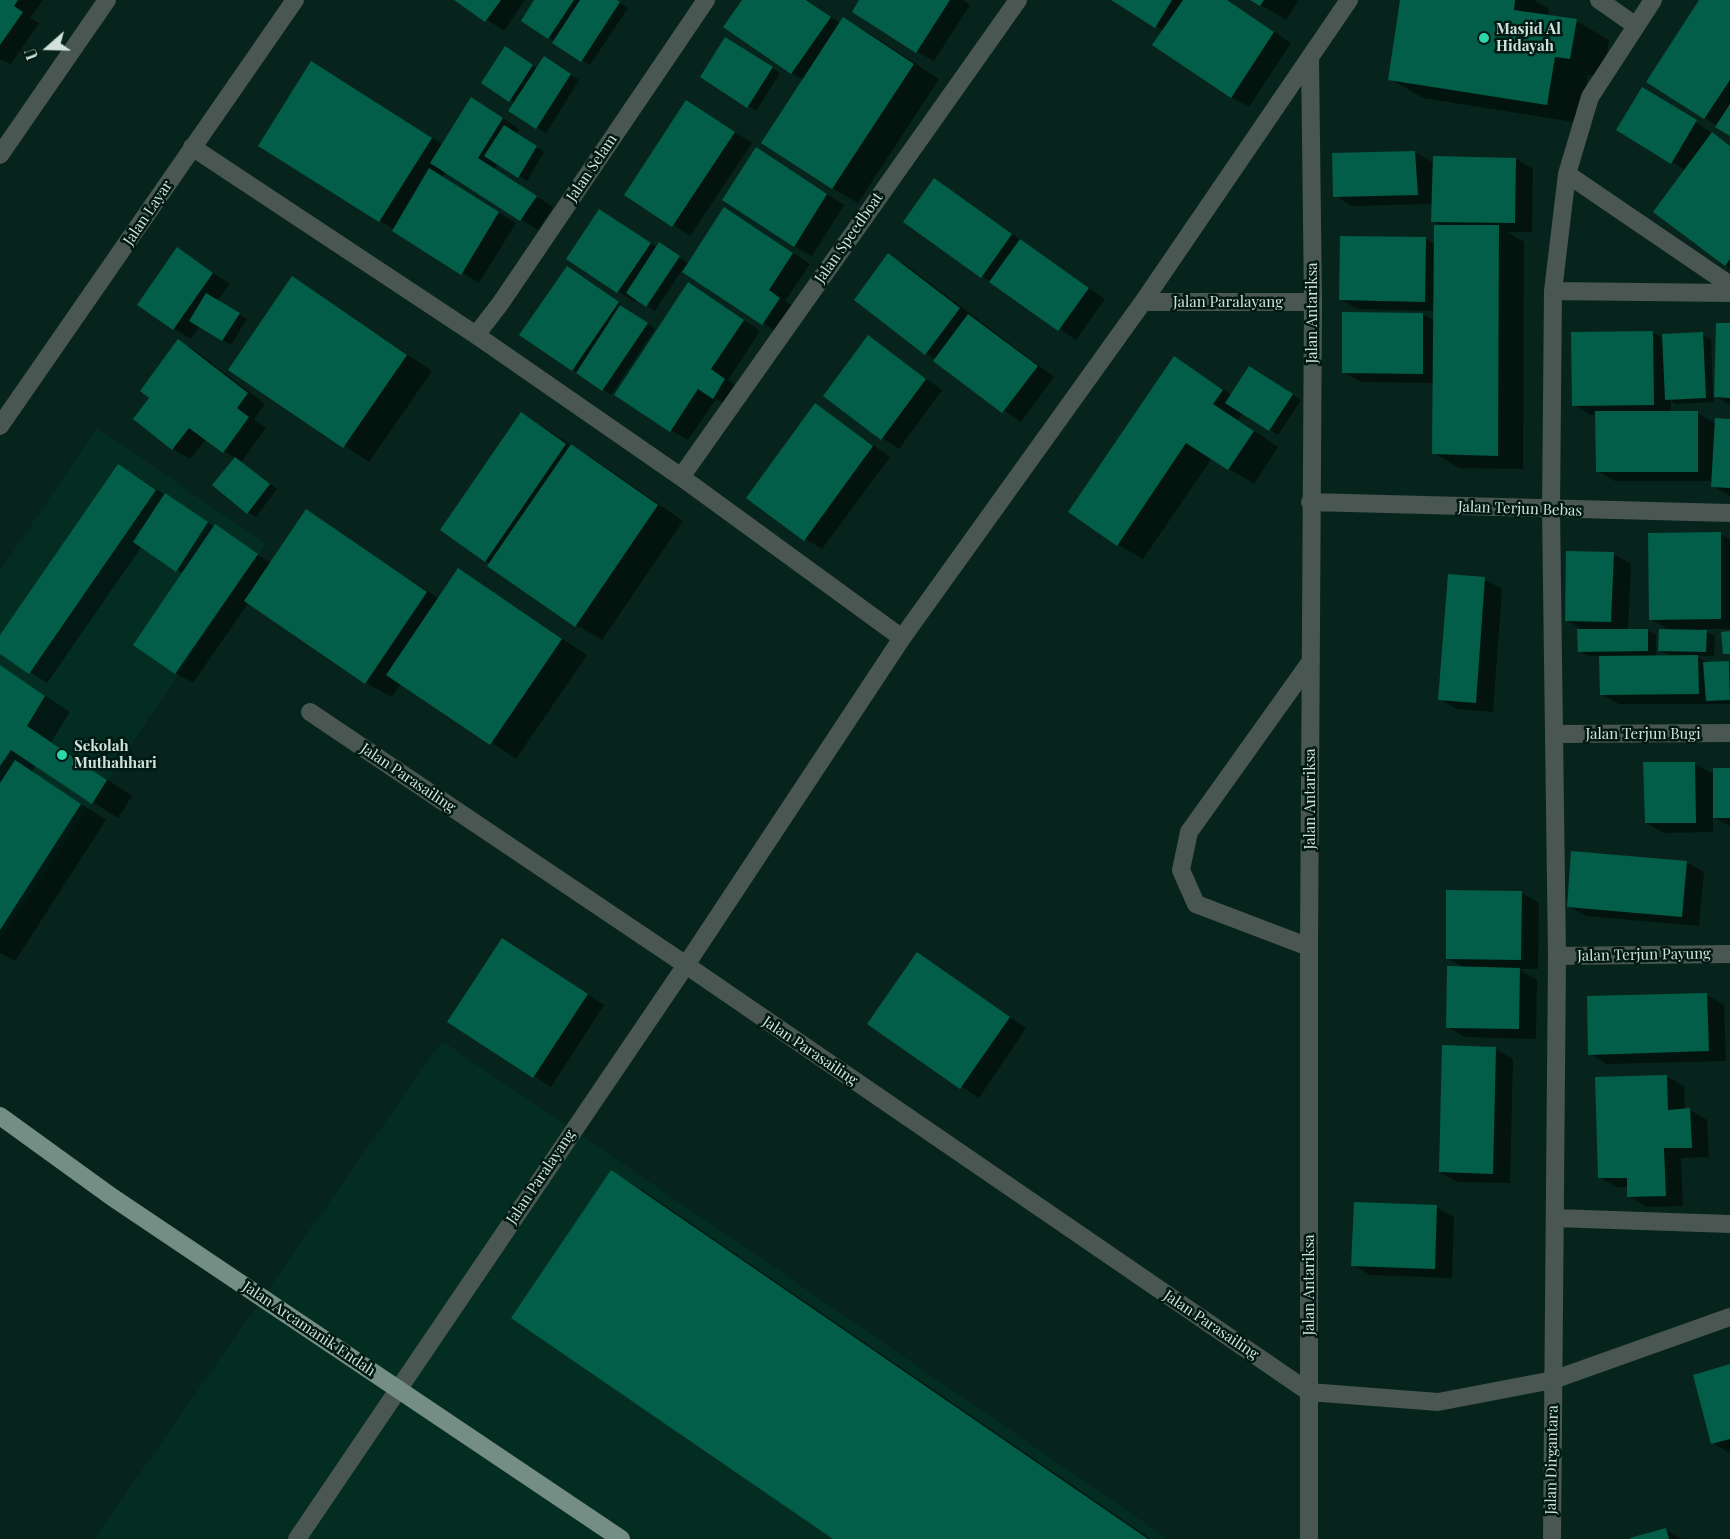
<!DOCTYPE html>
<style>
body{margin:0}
#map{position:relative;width:1730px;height:1539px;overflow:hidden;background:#07241c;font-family:"Playfair Display",serif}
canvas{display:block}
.north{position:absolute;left:18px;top:18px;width:60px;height:60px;-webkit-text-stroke:4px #001a13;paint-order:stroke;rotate:250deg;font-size:16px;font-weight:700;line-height:24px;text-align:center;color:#d1e1db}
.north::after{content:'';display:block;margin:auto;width:21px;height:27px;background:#d1e1db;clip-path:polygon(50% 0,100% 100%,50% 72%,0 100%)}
</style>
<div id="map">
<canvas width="1730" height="1539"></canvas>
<div class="north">U</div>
</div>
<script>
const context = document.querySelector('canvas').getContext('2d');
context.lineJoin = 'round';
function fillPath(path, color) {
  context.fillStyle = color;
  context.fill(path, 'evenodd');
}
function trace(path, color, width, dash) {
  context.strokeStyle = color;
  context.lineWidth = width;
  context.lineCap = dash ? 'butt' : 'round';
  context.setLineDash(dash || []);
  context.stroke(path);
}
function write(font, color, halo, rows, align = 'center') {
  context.font = font + ' "Playfair Display",serif';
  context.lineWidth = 5;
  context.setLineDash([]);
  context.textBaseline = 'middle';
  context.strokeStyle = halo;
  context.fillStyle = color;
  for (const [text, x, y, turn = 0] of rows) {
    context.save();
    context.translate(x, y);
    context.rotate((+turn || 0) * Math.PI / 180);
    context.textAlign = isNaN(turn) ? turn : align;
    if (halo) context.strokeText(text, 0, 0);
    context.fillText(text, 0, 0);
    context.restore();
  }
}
const built = new Path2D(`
 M97 428 266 544 0 939V571Z
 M442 1041 717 1228 1168 1539H94Z`);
const shadow = new Path2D(`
 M0 0H43L30 18 39 23 11 64 0 59Z
 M457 0H525L504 31Z
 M536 0H615L628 8 590 65 549 38Z
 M743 0H807L841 24 844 19 869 33 939 79 858 203 832 188 804 80 791 73Z
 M861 0H963L970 5 934 61 916 51Z
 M1113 0H1227L1291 43 1249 107 1231 97 1164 31Z
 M1253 0H1299L1286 20Z
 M1402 0H1534L1549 9 1548 17 1576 21 1609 40 1603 77 1588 75 1580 123 1423 98 1390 79Z
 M1701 0H1730V134L1648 81Z
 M734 44 780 73 756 111 702 77Z
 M513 53 538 69 553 63 579 80 546 133 510 110 515 103 483 83Z
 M337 78 443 145 489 109 519 129 516 134 544 152 527 181 498 163 494 170 553 207 538 230 446 171 442 177 516 223 479 283 260 145Z
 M1660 99 1730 145V268L1726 265 1685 170 1672 162Z
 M687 102 752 143 690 236 626 194Z
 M757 149 844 205 812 256 794 246Z
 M1415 152 1434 163 1516 159 1533 169 1532 232H1507L1524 242 1523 469 1459 468 1434 453V383L1361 382 1343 372 1423 314 1435 321V311L1358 309 1340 299 1426 239 1435 244 1442 226 1432 221 1433 204 1352 206 1335 196Z
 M935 180 1105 299 1076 340 982 276Z
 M600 211 658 248 668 249 689 264 742 219 810 264 785 301 797 309 780 334 682 270 655 311 637 299 635 302 568 258Z
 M177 249 230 284 217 301 247 319 231 345 200 326 191 339 174 329Z
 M888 255 906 265 1054 377 1021 422 926 353Z
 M292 278 432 371 369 462 230 369Z
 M584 278 655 329 611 395 573 370Z
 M705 294 760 331 728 380 742 390 731 407 716 399 688 440 671 430Z
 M1730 325V405L1713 395 1714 402 1675 404 1671 401V413H1697L1716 424 1730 420V496L1713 486V481H1615L1597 471V415H1591L1574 405 1652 332 1664 339 1702 334 1711 339 1713 394H1716Z
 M868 337 942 390 899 449 882 438Z
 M179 341 196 351 265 404 254 419 266 428 241 462 277 489 256 517 248 512 235 458 206 439 190 459 173 449 151 397Z
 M1175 358 1232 395 1258 372 1301 400 1278 435 1243 413 1238 420 1278 447 1254 484 1212 458 1143 559 1117 544Z
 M815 405 890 457 822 549 805 539Z
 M522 414 597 461 683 521 602 640 576 625 442 530Z
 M136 476 271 563 306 511 439 599 459 570 587 655 516 759 401 683 392 697 366 683 249 602 193 683 175 673 183 574 142 546 47 683 0 652V637Z
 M1720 534 1730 539V629H1702L1715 636 1714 656H1696L1710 664 1730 663V704H1619L1601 694V656H1588L1579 651 1585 631 1566 620 1613 554 1631 564 1628 631 1647 630 1656 635V657H1671L1660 650 1671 631 1650 619Z
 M1484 579 1502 589 1493 712 1457 709 1440 699Z
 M0 666 70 712 51 742 132 796 118 818 36 765 32 772 106 820 15 961 0 953Z
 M1695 764 1715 775 1730 770V826L1713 817V832L1664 833 1646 823Z
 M1686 862 1704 872 1699 926 1586 916 1568 906Z
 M1522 893 1539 903 1538 969H1518L1537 980 1536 1039 1465 1037 1447 1027 1465 968 1447 958Z
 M520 950 604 1005 551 1087 450 1021Z
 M917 954 1026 1028 979 1098 869 1024Z
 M1707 995 1724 1005 1726 1061 1607 1064 1590 1054Z
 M1496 1049 1513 1059 1510 1183 1457 1182 1440 1172Z
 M1666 1076 1684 1086 1685 1110H1690L1707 1120 1709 1157 1681 1158 1683 1206 1646 1207 1629 1196V1187H1616L1599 1177Z
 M611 1172 644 1191 1151 1539H835Z
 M1436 1207 1454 1217 1452 1278 1370 1275 1353 1265Z
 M1730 1366V1453L1712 1443Z
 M1666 1530 1682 1539H1633Z`);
const building = new Path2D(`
 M0 0H18L14 6 23 12 0 45Z
 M454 0H501L485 22Z
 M534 0H574L548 39 521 21Z
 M580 0H617L620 2 581 62 552 43Z
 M742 0H806L831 17 791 74 723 27Z
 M859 0H950L916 53 852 12Z
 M1111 0H1172L1155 28Z
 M1183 0H1227L1274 32 1231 98 1152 45Z
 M1250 0H1264L1260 6Z
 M1400 0H1515L1514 10 1577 19 1570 59 1555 57 1547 105 1388 80Z
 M1699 0H1730V80L1704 119 1646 82Z
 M843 17 914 64 832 189 761 143Z
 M725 37 773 67 747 108 700 77Z
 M505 46 533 65 509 102 481 83Z
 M544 56 571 74 536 129 508 111Z
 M311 61 432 138 379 222 258 146Z
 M1642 87 1697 120 1671 164 1616 130Z
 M471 97 503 118 478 158 537 196 520 221 430 163Z
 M686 100 735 132 672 227 624 195Z
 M1730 104V136L1715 127Z
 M504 125 537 146 518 178 484 156Z
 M1712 132 1730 146V259L1725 266 1653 212Z
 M756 147 827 194 794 247 722 200Z
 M1415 151 1418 195 1333 197 1332 153Z
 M1433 156 1516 158 1515 223 1431 222Z
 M429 168 499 212 461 275 392 231Z
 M934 178 1012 234 981 278 903 222Z
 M724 207 793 253 769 290 780 298 762 325 682 272Z
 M599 209 651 243 617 293 566 259Z
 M1434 225H1499L1498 456 1432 454Z
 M1340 236 1426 237 1425 302 1339 300Z
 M1020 239 1089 288 1058 331 989 282Z
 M659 242 680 256 646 307 626 293Z
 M177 247 213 273 173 330 137 305Z
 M888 253 960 308 925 355 854 300Z
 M567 266 619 302 572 371 519 335Z
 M292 276 407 355 343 448 228 370Z
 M688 282 744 320 711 369 725 379 713 399 698 389 670 432 614 395Z
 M206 293 240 313 222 341 189 321Z
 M620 305 648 323 602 391 576 373Z
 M1342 312 1423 313V374L1342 373Z
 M968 314 1038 366 1002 413 933 361Z
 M1716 323H1730V398L1714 397Z
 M1653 331 1654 405 1572 406 1571 332Z
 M1703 332 1706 398 1665 400 1662 334Z
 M868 335 926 379 881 440 823 396Z
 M178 339 248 393 237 408 249 417 223 453 189 428 172 450 133 419 149 398 140 391Z
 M1174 356 1223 390 1213 404 1254 431 1228 470 1186 443 1117 546 1068 512Z
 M1249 366 1293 394 1269 431 1225 403Z
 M815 403 873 446 804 541 746 498Z
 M1595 411H1698V472H1596Z
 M521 412 566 444 485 562 440 530Z
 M1715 418 1730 419V488L1711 487Z
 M571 444 658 505 575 627 487 566Z
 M235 457 270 484 247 514 212 485Z
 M118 464 156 490 29 674 0 654V635Z
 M165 493 208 522 176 572 133 542Z
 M306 509 427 592 365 684 244 601Z
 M215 524 258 554 175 674 133 645Z
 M1721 532V619L1649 620 1648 533Z
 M1566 551 1614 552 1611 622 1565 621Z
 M458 568 562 639 490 745 386 675Z
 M1448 574 1485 577 1476 703 1438 700Z
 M1577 629H1648V651L1578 652Z
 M1659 629 1707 630 1706 652 1658 651Z
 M1730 631V654H1723L1721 632Z
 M1698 655 1699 694 1600 695 1599 656Z
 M1729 661 1730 700 1706 701 1703 662Z
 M0 665 45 696 27 726 107 780 92 804 11 750 0 766Z
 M15 760 81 804 0 930V783Z
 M1643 762H1695L1696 823H1645Z
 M1713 768H1730V818H1713Z
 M1571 851 1687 861 1682 917 1567 907Z
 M1446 890 1522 891 1521 960 1446 959Z
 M502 938 588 994 533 1078 447 1022Z
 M917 952 1010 1017 960 1089 867 1024Z
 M1447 966 1520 968 1519 1029 1446 1028Z
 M1707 993 1709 1051 1588 1055 1587 996Z
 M1442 1045 1496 1047 1493 1174 1439 1172Z
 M1667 1075 1668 1110 1690 1108 1692 1148H1664L1666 1196 1627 1197V1178H1598L1595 1077Z
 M611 1170 1148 1539H833L511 1318Z
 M1354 1202 1437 1205 1435 1269 1351 1266Z
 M1730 1364V1439L1711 1444 1693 1375Z
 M1666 1528 1669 1539H1630V1538Z`);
const minor = new Path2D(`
 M1599 0 1636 26
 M192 147 476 335 681 477 902 638
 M0 155 107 0
 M1567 174 1730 285
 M1553 291 1730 293
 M1143 302H1313
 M476 335 500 304 706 0
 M0 426 295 0
 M681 477 1018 0
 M1310 502 1730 513
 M310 712 686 965 1309 1392 1438 1402 1553 1380 1730 1317
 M1556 734 1730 733
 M1309 947 1196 904 1181 870 1189 832 1311 661
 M1557 956 1730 954
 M1555 1218 1730 1224
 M297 1539 686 965 902 638 1143 302 1349 0
 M1309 1539V947L1313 302 1310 58
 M1552 1539 1557 956 1551 510 1553 291 1567 174 1590 97 1653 0`);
const major = new Path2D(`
 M0 1116 112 1197 621 1539`);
const markers = [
 [1484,38,6,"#2ed4aa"],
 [62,755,6,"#2ed4aa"]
];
const poiNames = [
 ["Masjid Al",1496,29],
 ["Hidayah",1496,46],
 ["Sekolah",74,746],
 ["Muthahhari",74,763]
];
const streetNames = [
 ["Jalan Selam",592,168,-56],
 ["Jalan Layar",148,213,-56],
 ["Jalan Speedboat",849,238,-55],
 ["Jalan Paralayang",1228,302],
 ["Jalan Antariksa",1312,313,-90],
 ["Jalan Terjun Bebas",1520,509,2],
 ["Jalan Terjun Bugi",1643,734],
 ["Jalan Parasailing",408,778,34],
 ["Jalan Antariksa",1310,799,-90],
 ["Jalan Terjun Payung",1644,955,-1],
 ["Jalan Parasailing",810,1051,34],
 ["Jalan Paralayang",541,1177,-56],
 ["Jalan Antariksa",1309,1285,-90],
 ["Jalan Parasailing",1211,1325,34],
 ["Jalan Arcamanik Endah",309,1329,34],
 ["Jalan Dirgantara",1552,1460,-89]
];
fillPath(built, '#042d22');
fillPath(shadow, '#0007');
fillPath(building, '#035e49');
trace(minor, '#4a5652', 18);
trace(major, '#758e85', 18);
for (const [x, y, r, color] of markers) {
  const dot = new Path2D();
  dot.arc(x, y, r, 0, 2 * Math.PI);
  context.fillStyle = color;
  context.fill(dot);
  trace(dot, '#001a13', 2);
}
write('bold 15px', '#d1e1db', '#001a13', poiNames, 'left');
write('15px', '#d1e1db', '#001a13', streetNames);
</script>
